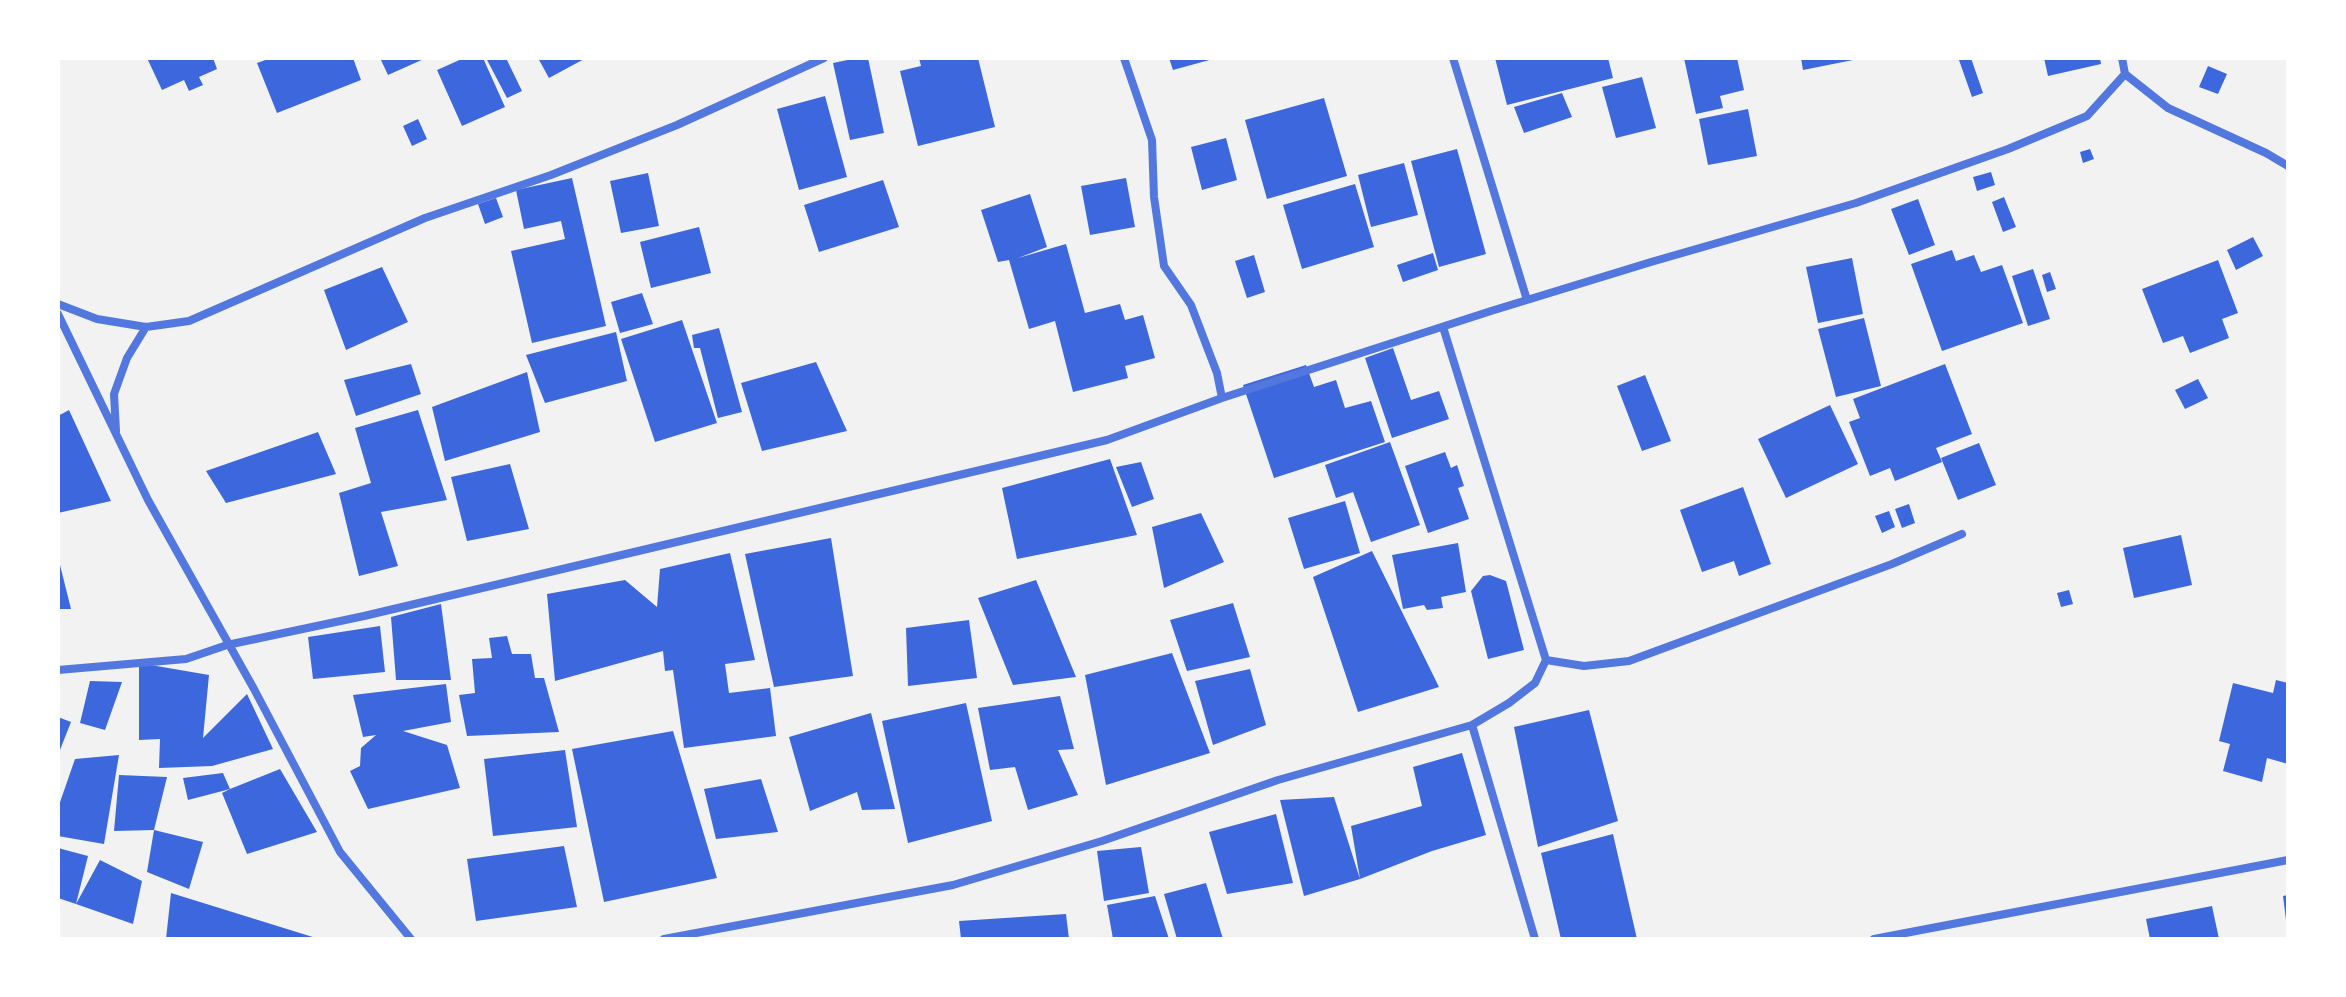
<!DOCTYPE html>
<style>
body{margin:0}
#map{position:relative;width:2346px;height:997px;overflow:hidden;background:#f2f2f2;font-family:"Open Sans",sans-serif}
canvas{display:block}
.frame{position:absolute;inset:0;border:60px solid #fff;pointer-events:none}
</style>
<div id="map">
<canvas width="2346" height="997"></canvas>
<div class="frame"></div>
</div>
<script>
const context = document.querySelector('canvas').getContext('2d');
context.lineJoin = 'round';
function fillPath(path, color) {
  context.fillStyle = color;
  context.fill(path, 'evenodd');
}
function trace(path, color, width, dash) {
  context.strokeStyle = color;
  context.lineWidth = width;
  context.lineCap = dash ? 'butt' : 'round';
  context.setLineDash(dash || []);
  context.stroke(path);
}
const building = new Path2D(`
 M147 58H213L217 69 199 77 203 85 189 91 184 80 162 90Z
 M271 58H353L361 80 277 113 257 63Z
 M380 58H426L388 75Z
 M464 58H483L505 107 462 126 437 70Z
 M486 58H506L522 91 507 98Z
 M538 58H586L549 78Z
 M857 58H868L884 133 850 140 833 63Z
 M919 58H978L995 127 918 146 900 71 921 66Z
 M1169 58H1212L1213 59 1173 70Z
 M1495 58H1608L1613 78 1507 105Z
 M1684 58H1737L1744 90 1720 96 1723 108 1696 114Z
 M1801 58H1858V59L1803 70Z
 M1971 58 1983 93 1972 97 1959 60Z
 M2044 58H2100L2101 64 2048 76Z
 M2208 66 2227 74 2218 94 2199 87Z
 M1642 77 1656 128 1616 138 1602 87Z
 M1562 93 1572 117 1524 133 1514 107Z
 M825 96 847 177 799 190 777 109Z
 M1324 98 1347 176 1267 199 1245 120Z
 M1748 109 1757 156 1708 165 1699 119Z
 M418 119 427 139 412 146 403 126Z
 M1226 138 1237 180 1202 190 1191 147Z
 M1457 149 1486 254 1439 267 1411 161Z
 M2090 149 2094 159 2083 163 2080 152Z
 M1404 163 1418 215 1371 227 1358 175Z
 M1991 172 1995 185 1977 191 1973 177Z
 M648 173 659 226 621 233 610 181Z
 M572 178 606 326 532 343 511 251 565 239 561 221 524 229 516 190Z
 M1126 178 1135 227 1090 235 1081 186Z
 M883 180 899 227 819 252 804 205Z
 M1355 184 1374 247 1302 269 1283 205Z
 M1030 194 1047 247 1018 258 1066 244 1085 313 1120 304 1125 320 1143 315 1155 358 1125 366 1128 378 1073 392 1055 321 1029 329 1009 260 998 262 981 210Z
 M2004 197 2016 227 2003 232 1992 202Z
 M496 198 503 217 485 224 478 204Z
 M1918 199 1935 245 1909 255 1891 209Z
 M699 227 711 273 651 288 640 242Z
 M2253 237 2263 256 2236 270 2227 250Z
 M1952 250 1956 261 1974 255 1981 272 2002 265 2023 323 1942 351 1911 264Z
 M1433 253 1438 270 1403 282 1397 265Z
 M1254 255 1265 292 1247 298 1235 261Z
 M1852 258 1863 314 1818 323 1806 267Z
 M2218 260 2238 313 2222 319 2229 338 2190 353 2183 336 2163 343 2142 289Z
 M382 267 408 322 346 350 324 290Z
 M2033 269 2050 319 2028 326 2012 276Z
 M2050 272 2056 289 2047 292 2042 275Z
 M642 293 653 324 620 333 611 302Z
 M1864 318 1881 386 1836 397 1818 329Z
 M682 320 717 423 655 442 621 339Z
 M719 328 742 412 718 418 700 348H694L692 335Z
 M616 332 627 381 545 403 526 355Z
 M1393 348 1411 400 1439 391 1449 419 1392 438 1365 358Z
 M816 362 847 431 762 451 741 383Z
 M411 364 421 394 356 416 344 380Z
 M1945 364 1972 434 1936 448 1942 462 1895 481 1890 468 1870 476 1849 422 1860 418 1853 399Z
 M1306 365 1314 387 1336 380 1345 408 1371 401 1385 442 1274 478 1243 385Z
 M527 372 540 432 445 461 432 407Z
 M1645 375 1671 441 1642 451 1617 386Z
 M2198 379 2208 398 2185 409 2175 390Z
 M1830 405 1858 464 1786 498 1758 439Z
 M69 410 111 501 58 513V416Z
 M418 410 447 500 381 512 398 566 359 576 339 493 371 483 355 428Z
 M318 432 336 474 226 503 206 471Z
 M1390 442 1420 525 1371 542 1353 492 1336 498 1325 465Z
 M1979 443 1996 485 1958 500 1941 458Z
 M1445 452 1451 468 1457 465 1464 486 1458 488 1469 519 1428 533 1405 466Z
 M1110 459 1137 535 1017 559 1002 488Z
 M1141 462 1154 499 1132 507 1116 467Z
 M510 464 529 529 467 541 451 477Z
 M1743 487 1771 564 1739 576 1734 561 1702 572 1680 510Z
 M1345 501 1360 553 1304 569 1288 518Z
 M1909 504 1915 523 1902 528 1895 509Z
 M1889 511 1895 527 1882 533 1875 516Z
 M1201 513 1224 562 1164 588 1152 527Z
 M2181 535 2192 585 2134 598 2123 548Z
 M831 538 853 676 774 687 745 554Z
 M1458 543 1466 592 1441 597 1443 608 1427 610 1424 605 1403 609 1392 555Z
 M1372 551 1439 687 1358 712 1313 577Z
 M730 553 755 660 725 664 729 693 770 688 776 736 684 748 673 670 665 671 663 651 555 681 547 594 625 580 657 607 660 569Z
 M58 561H59L71 609H58Z
 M1490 575 1506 581 1524 650 1488 659 1471 591 1483 576Z
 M1036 580 1076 677 1013 685 978 598Z
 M2069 590 2073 604 2061 607 2057 593Z
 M1233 603 1250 657 1187 671 1170 620Z
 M441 604 451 680H396L391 617Z
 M969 620 977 678 908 686 906 628Z
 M380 626 385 672 313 679 308 637Z
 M507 636 512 654H531L535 678H544L559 732 467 736 459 695 475 693 472 659 492 658 489 638Z
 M1172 653 1210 753 1106 785 1085 675Z
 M139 663 209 675 203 738 247 694 273 749 212 766 159 768 160 739 139 740Z
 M1250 669 1266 725 1213 745 1195 681Z
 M2276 680 2288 683V764L2267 758 2262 782 2223 771 2230 744 2219 741 2233 683 2273 693Z
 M90 681 122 682 105 730 80 723Z
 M446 684 451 722 403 731 447 745 460 788 368 809 350 771 360 766 361 748 376 735 363 737 353 695Z
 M1060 696 1074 749 1058 750 1078 795 1028 810 1015 767 990 770 978 708Z
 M966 703 992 821 908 843 882 721Z
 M1589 710 1618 821 1538 847 1514 727Z
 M871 713 895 809 862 810 857 792 810 811 789 737Z
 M58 717 71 722 58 755Z
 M673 731 717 878 604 902 572 749Z
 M565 750 577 827 493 836 484 759Z
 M1462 753 1486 835 1432 851 1360 879 1304 896 1280 800 1334 797 1360 879 1351 826 1422 806 1413 767Z
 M119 755 104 844 58 836V808L75 759Z
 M280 769 317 832 247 854 222 793 230 789 188 800 183 778 223 773 230 789Z
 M119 775 167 777 154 830 203 842 189 889 147 872 154 830 114 831Z
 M761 779 778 832 716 839 704 789Z
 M1276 814 1293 883 1227 894 1209 832Z
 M1613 834 1637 939H1561L1541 853Z
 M564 846 577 907 476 921 467 859Z
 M1141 847 1149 893 1104 901 1097 851Z
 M58 848 88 856 76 904 58 898Z
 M100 860 142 881 133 924 76 904Z
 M1206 883 1223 939H1177L1164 894Z
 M171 893 316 938V939H166Z
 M2288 895V920H2286L2283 896Z
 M1155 896 1169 939H1113L1107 905Z
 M2212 906 2219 939H2150L2146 919Z
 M1066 914 1069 939H961L959 921Z`);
const minor = new Path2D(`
 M1124 58 1152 140 1154 197 1164 266 1191 305 1217 373 1222 398
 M1453 58 1527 300
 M2122 58 2125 74 2168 108 2266 153 2288 166
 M58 304 97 319 146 327 189 321 425 218 551 175 677 125 824 58
 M58 314 148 500 254 689 340 852 411 939
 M1443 327 1546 660 1535 683 1509 703 1472 725 1535 939
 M116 431 114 394 127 358 146 327
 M1546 660 1584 666 1629 661 1892 564 1962 534
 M58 670 186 659 227 645 364 616 1107 440 1222 398 1491 311 1651 262 1856 203 2008 149 2087 116 2125 74
 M664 939 953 885 1102 841 1278 780 1472 725
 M1874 939 2288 860`);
fillPath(building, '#3d67dc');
trace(minor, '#5277de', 8);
</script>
